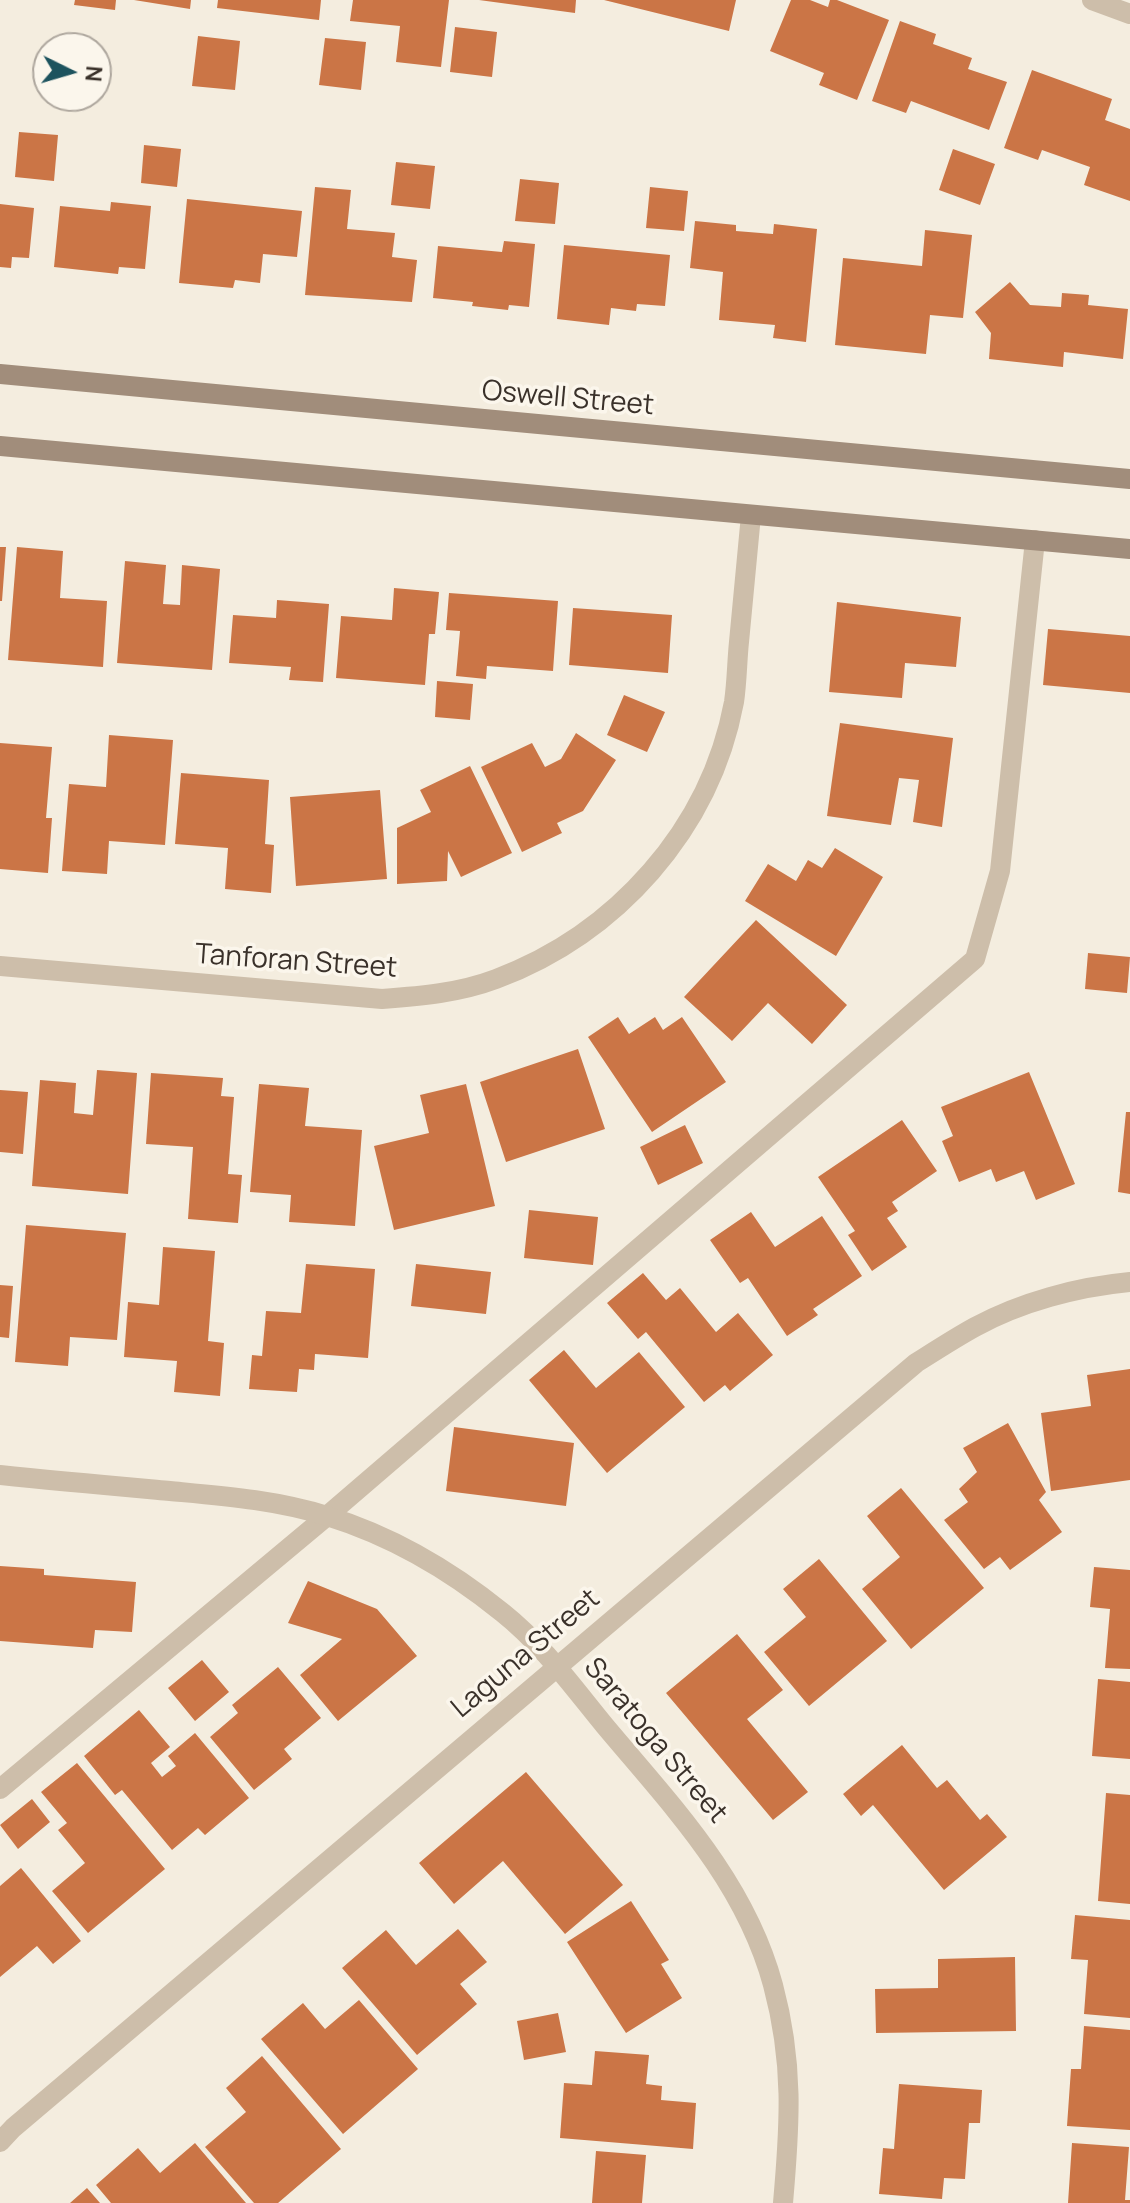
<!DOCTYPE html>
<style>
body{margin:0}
#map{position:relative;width:1130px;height:2203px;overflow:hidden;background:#f4eddf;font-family:Manrope,sans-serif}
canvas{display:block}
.north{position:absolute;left:32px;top:32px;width:80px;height:80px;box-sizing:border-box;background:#fbf6ec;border:2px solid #aea79e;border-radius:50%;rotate:95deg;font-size:22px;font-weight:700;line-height:32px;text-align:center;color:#3a312a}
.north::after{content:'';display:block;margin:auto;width:28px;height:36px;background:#1d535e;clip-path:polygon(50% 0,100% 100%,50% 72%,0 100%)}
</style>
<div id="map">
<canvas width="1130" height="2203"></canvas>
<div class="north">N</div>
</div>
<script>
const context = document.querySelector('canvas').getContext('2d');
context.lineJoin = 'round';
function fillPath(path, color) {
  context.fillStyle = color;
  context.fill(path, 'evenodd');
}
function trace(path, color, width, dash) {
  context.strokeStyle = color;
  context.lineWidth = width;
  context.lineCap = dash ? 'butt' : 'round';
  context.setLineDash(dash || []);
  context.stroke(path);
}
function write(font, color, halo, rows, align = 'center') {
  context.font = font + ' Manrope,sans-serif';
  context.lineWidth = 7;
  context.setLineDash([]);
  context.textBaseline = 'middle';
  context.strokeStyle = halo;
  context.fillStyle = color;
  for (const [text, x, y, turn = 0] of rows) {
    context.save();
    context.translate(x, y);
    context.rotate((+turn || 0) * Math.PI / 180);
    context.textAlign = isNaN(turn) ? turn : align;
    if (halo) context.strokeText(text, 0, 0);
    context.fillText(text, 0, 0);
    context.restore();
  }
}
const building = new Path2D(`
 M75 0H116L115 10 74 5Z
 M134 0H191L190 9Z
 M218 0H321L319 20 217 8Z
 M353 0H449L441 67 396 62 400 26 350 21Z
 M479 0H576L575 13Z
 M604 0H736L729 31Z
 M791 0H810L828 7 830 0H837L889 20 857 100 819 85 824 73 770 51Z
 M900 21 936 34 933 44 972 58 968 69 1007 82 989 130 911 101 906 113 872 101Z
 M455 27 497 32 492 77 450 72Z
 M198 36 240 41 235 90 192 86Z
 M325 38 366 42 361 90 319 85Z
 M1032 70 1112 99 1105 120 1130 129V201L1084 185 1090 167 1042 150 1038 160 1004 148Z
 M19 132 58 135 54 181 15 177Z
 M144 145 181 149 177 187 141 183Z
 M953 149 995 164 980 205 939 190Z
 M396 162 435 166 430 209 391 205Z
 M520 179 559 183 555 224 515 221Z
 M315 187 351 190 347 229 395 233 392 257 417 260 412 302 305 295Z
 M650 187 688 191 684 231 646 228Z
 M187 199 302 211 297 257 263 254 260 283 235 280 233 288 179 283Z
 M111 202 151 206 145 269 119 267 118 274 54 267 60 206 110 211Z
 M0 204 34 208 29 258 12 257 11 268 0 267Z
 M695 221 736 225V231L773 234 774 224 817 229 806 342 773 338 775 325 719 320 723 272 690 268Z
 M925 230 972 235 963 318 930 315 926 354 835 345 843 258 922 266Z
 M504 241 535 244 529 307 509 305 508 310 472 306 473 302 433 298 438 246 502 252Z
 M564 245 670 255 665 306 637 304 636 311 611 308 609 325 557 319Z
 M1010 282 1030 305 1061 307 1062 293 1089 295 1088 305 1128 309 1123 359 1064 352 1063 367 989 359 991 333 975 312Z
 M0 547H6L2 601H0Z
 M17 547 63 551 60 598 107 601 103 667 8 660Z
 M125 561 166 565 163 604 180 605 182 565 220 569 212 670 117 663Z
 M394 588 439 592 435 634H429L425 685 336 678 341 616 392 620Z
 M449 593 558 601 553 671 487 666 486 679 456 676 460 631 446 630Z
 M277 600 329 604 323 682 289 680 291 667 229 663 233 615 276 618Z
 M837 602 961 617 956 667 905 663 902 698 829 692Z
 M573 608 672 615 668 673 569 665Z
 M1048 629 1130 636V693L1043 685Z
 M437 681 473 684 470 720 435 717Z
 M624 695 665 712 647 752 607 735Z
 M840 723 953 738 942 827 913 822 919 780 899 778 891 825 827 816Z
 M576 733 616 760 583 811 557 823 562 833 522 852 481 767 532 743 545 767 561 759Z
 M109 735 173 740 165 845 109 841 107 874 62 871 69 784 106 787Z
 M0 743 52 747 46 818H52L48 873 0 869Z
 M470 766 512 853 461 877 448 851 447 881 397 884V828L431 812 420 790Z
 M181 773 269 780 265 844 274 845 271 893 225 889 228 848 175 844Z
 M380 790 387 879 296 886 290 797Z
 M835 848 883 877 836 956 745 901 768 864 796 881 808 860 822 868Z
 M756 920 847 1005 812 1044 768 1003 732 1041 684 997Z
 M1088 953 1130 957 1127 993 1085 989Z
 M618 1017 629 1034 655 1017 663 1030 682 1017 726 1082 652 1132 588 1037Z
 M578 1049 605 1129 506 1162 480 1082Z
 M97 1070 137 1073 128 1194 32 1186 40 1080 76 1083 74 1113 93 1115Z
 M1029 1072 1075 1184 1036 1200 1024 1171 996 1182 991 1169 959 1182 942 1141 953 1136 941 1107Z
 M151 1073 223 1078 221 1096 234 1097 228 1174 242 1175 238 1223 188 1219 193 1147 146 1144Z
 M259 1084 309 1088 305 1126 362 1130 355 1226 289 1222 291 1195 250 1192Z
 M466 1084 495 1206 394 1230 374 1146 429 1133 420 1095Z
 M0 1090 28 1092 23 1154 0 1152Z
 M1126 1112H1130V1194L1118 1192Z
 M902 1120 937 1171 892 1202 898 1211 887 1218 907 1247 872 1271 848 1235 855 1231 818 1177Z
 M685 1125 703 1163 658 1185 640 1147Z
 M529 1210 598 1217 593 1265 524 1258Z
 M751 1212 775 1247 822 1216 862 1276 813 1309 818 1315 787 1336 748 1278 740 1283 710 1240Z
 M26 1225 126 1233 117 1340 70 1337 68 1366 15 1362Z
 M163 1247 215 1251 208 1341 224 1343 220 1396 174 1392 177 1361 124 1357 128 1302 159 1305Z
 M306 1264 375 1269 368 1358 315 1354 314 1370 299 1369 297 1392 249 1389 252 1355 262 1356 266 1311 301 1313Z
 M416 1264 491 1272 486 1314 411 1306Z
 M643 1273 666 1300 680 1288 716 1332 738 1313 773 1355 730 1391 725 1385 704 1402 646 1332 638 1339 607 1303Z
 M0 1285 13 1286 9 1338 0 1337Z
 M564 1350 596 1388 639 1352 685 1407 607 1473 529 1380Z
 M1130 1369V1480L1051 1491 1041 1413 1091 1406 1087 1375Z
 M1008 1423 1046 1492 1039 1500 1062 1532 1010 1570 1000 1557 984 1569 944 1520 968 1502 959 1489 977 1472 963 1448Z
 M454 1427 574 1443 566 1506 446 1491Z
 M901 1488 984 1588 911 1649 862 1589 900 1557 867 1516Z
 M819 1559 887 1641 809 1706 764 1652 806 1617 783 1589Z
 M0 1566 44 1569V1575L136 1582 132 1632 95 1630 93 1648 0 1641Z
 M1094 1567 1130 1570V1669L1105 1668 1110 1609 1090 1607Z
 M308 1581 377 1609 417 1656 338 1721 300 1675 342 1639 288 1623Z
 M737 1634 783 1690 747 1719 808 1792 773 1820 666 1693Z
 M202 1660 229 1692 195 1721 168 1688Z
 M278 1667 321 1718 284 1749 292 1759 254 1790 210 1737 238 1713 232 1705Z
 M1098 1679 1130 1682V1759L1092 1756Z
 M139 1710 170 1747 151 1763 162 1777 176 1766 168 1756 195 1733 249 1798 205 1835 198 1828 172 1850 122 1790 115 1795 84 1756Z
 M902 1745 937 1788 947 1780 980 1820 987 1814 1007 1837 944 1890 873 1805 861 1816 843 1794Z
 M77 1763 165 1869 88 1933 52 1891 85 1863 58 1830 67 1823 41 1792Z
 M526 1772 623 1885 565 1934 503 1861 454 1904 419 1863Z
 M1106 1793 1130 1795V1904L1098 1901Z
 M32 1799 50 1822 18 1849 0 1825Z
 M21 1868 81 1941 53 1964 37 1946 0 1977V1886Z
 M631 1901 669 1960 661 1964 682 1998 626 2033 567 1942Z
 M1075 1915 1130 1920V2018L1084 2014 1088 1960 1071 1959Z
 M458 1929 487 1962 460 1984 477 2004 417 2055 342 1968 386 1930 416 1965Z
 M1015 1957 1016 2031 876 2033 875 1989 938 1988V1959Z
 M359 2000 418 2069 343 2134 261 2039 303 2003 325 2029Z
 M558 2013 566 2052 524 2060 517 2021Z
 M1084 2026 1130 2030V2130L1067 2126 1071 2069H1081Z
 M595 2051 649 2055 646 2084 662 2086 661 2100 696 2103 693 2149 560 2138 564 2083 592 2085Z
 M262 2056 341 2149 278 2203H254L205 2147 246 2112 226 2088Z
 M899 2084 982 2090 980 2123H969L965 2179 944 2178 942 2199 879 2194 883 2148 894 2149Z
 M195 2143 246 2203H111L96 2185 138 2148 160 2173Z
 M1072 2143 1129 2147 1125 2200H1130V2203H1068Z
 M596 2151 646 2155 642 2203H592Z
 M87 2188 100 2203H70Z`);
const lane = new Path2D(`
 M0 1789 327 1516 975 959 1000 871 1035 540`);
const street = new Path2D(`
 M1092 0 1130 14
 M0 966 382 999C421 996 459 993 496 979 616 934 710 830 734 702 737 682 737 661 739 642 743 599 747 557 751 515
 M0 1475C57 1481 114 1486 170 1491 223 1496 276 1500 327 1516 392 1536 450 1570 503 1613 542 1644 573 1687 605 1726 672 1806 745 1881 773 1985 794 2063 790 2124 783 2203
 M0 2142 13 2128 916 1363C935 1351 955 1338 975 1327 1021 1302 1077 1287 1130 1282`);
const secondary = new Path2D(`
 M0 374 1130 479
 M0 446 1130 549`);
const streetNames = [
 ["Oswell Street",568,399,5],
 ["Tanforan Street",296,962,4],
 ["Laguna Street",526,1654,-40],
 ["Saratoga Street",655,1741,50]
];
fillPath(building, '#cb7546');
trace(lane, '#cdbeaa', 20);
trace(street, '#cdbeaa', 20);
trace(secondary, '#a18d7b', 20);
write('28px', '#3a312a', '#fbf6ec', streetNames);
</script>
